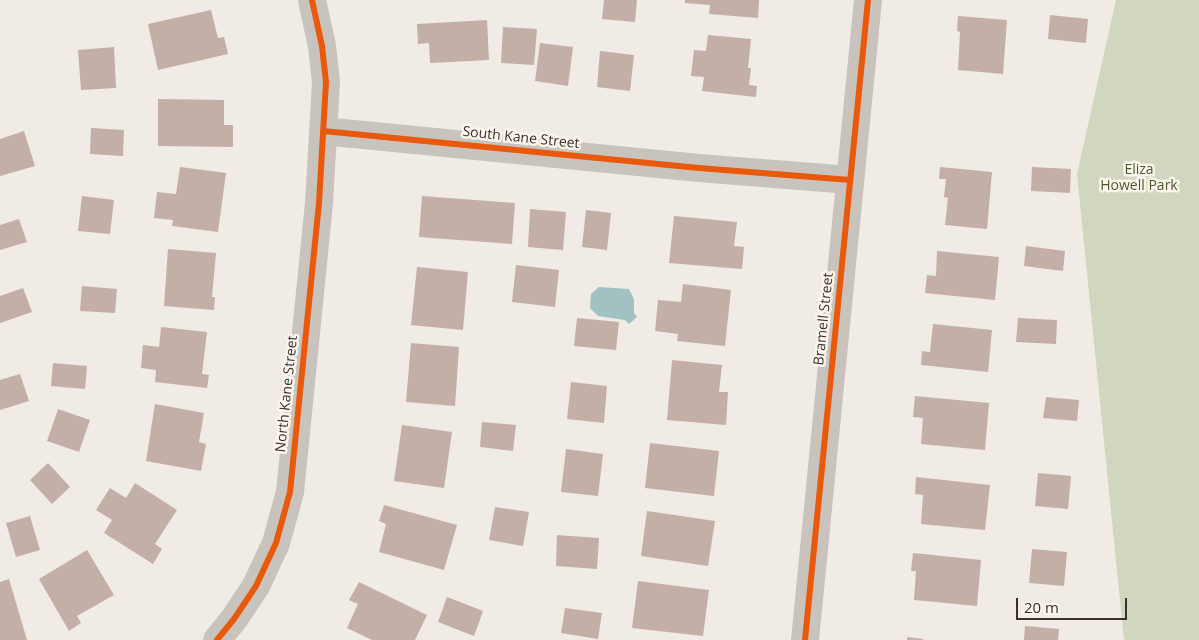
<!DOCTYPE html>
<style>
body{margin:0}
#map{position:relative;width:1199px;height:640px;overflow:hidden;background:#f0ebe5;font-family:"Open Sans",sans-serif}
canvas{display:block}
.scale{position:absolute;left:1016px;top:598px;width:111px;height:22px;box-sizing:border-box;border:2px solid #3b302b;border-top:0;padding-left:6px;font-size:15px;line-height:18px;white-space:nowrap;color:#3b302b;-webkit-text-stroke:4px #fbf5ee;paint-order:stroke}
</style>
<div id="map">
<canvas width="1199" height="640"></canvas>
<div class="scale">20 m</div>
</div>
<script>
const context = document.querySelector('canvas').getContext('2d');
context.lineJoin = 'round';
function fillPath(path, color) {
  context.fillStyle = color;
  context.fill(path, 'evenodd');
}
function trace(path, color, width, dash) {
  context.strokeStyle = color;
  context.lineWidth = width;
  context.lineCap = dash ? 'butt' : 'round';
  context.setLineDash(dash || []);
  context.stroke(path);
}
function write(font, color, halo, rows, align = 'center') {
  context.font = font + ' "Open Sans",sans-serif';
  context.lineWidth = 5;
  context.setLineDash([]);
  context.textBaseline = 'middle';
  context.strokeStyle = halo;
  context.fillStyle = color;
  for (const [text, x, y, turn = 0] of rows) {
    context.save();
    context.translate(x, y);
    context.rotate((+turn || 0) * Math.PI / 180);
    context.textAlign = isNaN(turn) ? turn : align;
    if (halo) context.strokeText(text, 0, 0);
    context.fillText(text, 0, 0);
    context.restore();
  }
}
const green = new Path2D(`
 M1116 0H1199V640H1124L1077 174Z`);
const water = new Path2D(`
 M599 287 629 289 634 299V313L637 317 629 324 625 320 598 316 590 308 591 294Z`);
const building = new Path2D(`
 M604 0H637L635 22 602 19Z
 M685 0H759L758 18 709 14 710 5 685 3Z
 M211 10 218 38 224 37 228 54 158 70 148 24Z
 M1050 15 1088 19 1086 43 1048 39Z
 M958 16 1007 20 1003 74 958 70 960 32 957 31Z
 M487 20 489 60 430 63 429 43 418 44 417 24Z
 M503 27 537 29 534 65 501 63Z
 M708 35 751 39 748 68H751L749 85 757 86 756 97 702 91 704 77 691 76 694 50 706 51Z
 M540 43 573 47 568 86 535 81Z
 M114 47 116 88 81 90 78 50Z
 M600 51 634 55 630 91 597 87Z
 M158 99 224 100V125H233V147L158 146Z
 M91 128 124 130 123 156 90 154Z
 M24 131 35 166 0 176V139Z
 M180 167 226 173 218 232 172 226 173 220 154 218 157 192 176 194Z
 M940 167 992 172 987 229 945 225 948 198 944 197 946 179H939Z
 M1032 167 1071 169 1070 193 1031 191Z
 M82 196 114 200 110 234 78 231Z
 M422 196 515 203 512 244 419 237Z
 M530 209 566 212 563 250 528 247Z
 M586 210 611 213 607 250 582 247Z
 M674 216 737 222 734 246 744 247 742 269 669 263Z
 M19 219 27 242 0 250V225Z
 M1026 246 1065 251 1063 271 1024 266Z
 M168 249 216 253 212 297H215L214 310 164 306Z
 M937 251 999 257 995 300 925 293 927 275 936 276Z
 M516 265 559 270 555 307 512 302Z
 M417 267 468 272 463 330 411 325Z
 M683 284 731 290 725 346 677 341 678 334 655 331 658 300 681 302Z
 M82 286 117 289 115 313 80 311Z
 M23 288 32 312 0 323V296Z
 M577 318 619 322 616 350 574 346Z
 M1018 318 1057 320 1056 344 1016 342Z
 M933 324 992 330 988 372 921 365 922 351 930 352Z
 M161 327 207 332 202 374 209 375 207 388 155 382 156 370 141 368 143 345 159 347Z
 M411 343 459 347 455 406 406 402Z
 M672 360 722 365 719 392H728L726 425 667 420Z
 M53 363 87 366 85 389 51 386Z
 M20 374 29 401 0 410V380Z
 M571 382 607 386 604 423 567 419Z
 M915 396 989 403 985 450 921 444 923 418 913 417Z
 M1046 397 1079 400 1077 421 1043 418Z
 M155 404 204 413 199 442 206 444 201 471 146 461Z
 M58 409 90 420 79 452 47 441Z
 M482 422 516 425 513 451 480 447Z
 M402 425 452 432 444 488 394 481Z
 M650 443 719 451 714 496 645 488Z
 M566 449 603 454 598 496 561 492Z
 M48 463 70 487 52 504 30 480Z
 M1038 473 1071 476 1068 509 1035 506Z
 M916 477 990 485 985 530 921 524 923 495 915 494Z
 M135 483 177 510 155 544 162 549 153 564 104 533 112 520 96 510 110 488 126 498Z
 M384 505 457 525 444 570 379 552 386 524 379 521Z
 M495 507 529 512 523 546 489 540Z
 M647 511 715 521 708 566 641 556Z
 M30 516 40 550 16 557 6 523Z
 M557 535 599 538 597 569 556 566Z
 M1032 549 1067 552 1064 586 1029 583Z
 M87 550 114 595 77 616 81 623 69 631 39 579Z
 M913 553 981 560 977 606 914 600 916 571H911Z
 M9 579 27 640H0V582Z
 M638 581 709 590 703 636 632 628Z
 M359 582 427 615 415 640H372L347 628 358 604 349 600Z
 M447 597 483 611 474 636 438 622Z
 M565 608 602 613 598 639 561 633Z
 M1025 626 1059 629 1058 640H1024Z
 M907 637 923 639V640H907Z`);
const minor = new Path2D(`
 M323 131 699 168 850 180
 M217 640 234 619 256 586 276 543 290 492 319 203 326 82 322 46 312 0
 M805 640 868 0`);
const cycleway = new Path2D(`
 M323 131 699 168 850 180
 M217 640 234 619 256 586 276 543 290 492 319 203 326 82 322 46 312 0
 M805 640 868 0`);
const streetNames = [
 ["South Kane Street",521,138,6],
 ["Bramell Street",824,319,-84],
 ["North Kane Street",287,394,-84]
];
const parkNames = [
 ["Eliza",1139,170],
 ["Howell Park",1139,186]
];
fillPath(green, '#d1d6bf');
fillPath(water, '#a1c2c1');
fillPath(building, '#c3afa7');
trace(minor, '#c9c3be', 28);
trace(cycleway, '#e8590c', 6);
write('14px', '#3b302b', '#fbf5ee', streetNames);
write('14px', '#4a5a2e', '#fbf5ee', parkNames);
</script>
